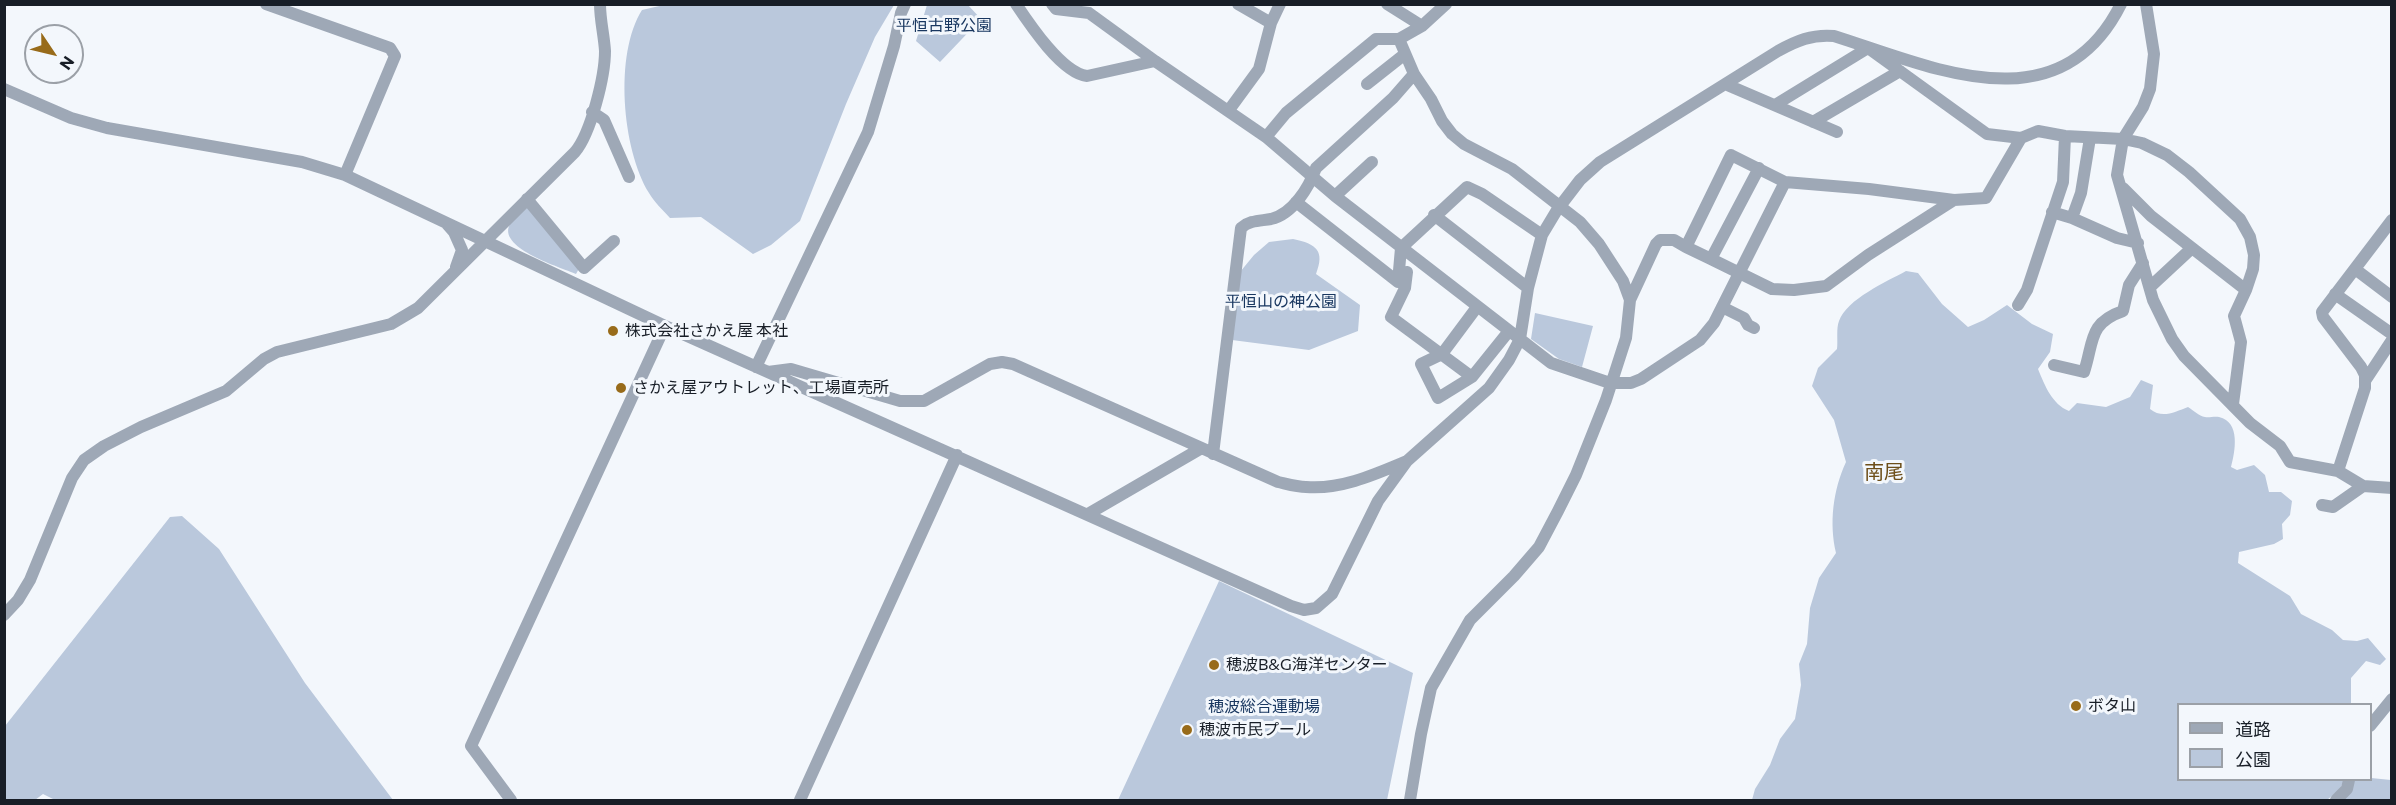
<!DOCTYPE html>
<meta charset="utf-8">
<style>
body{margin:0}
#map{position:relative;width:2396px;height:805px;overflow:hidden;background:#f3f7fc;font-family:Commissioner,"Noto Sans JP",sans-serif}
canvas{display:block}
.frame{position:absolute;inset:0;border:6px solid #181e27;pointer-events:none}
.legend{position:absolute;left:2177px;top:703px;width:195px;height:78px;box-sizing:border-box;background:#f3f7fc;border:2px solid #9ba0a7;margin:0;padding:8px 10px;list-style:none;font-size:18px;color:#181e27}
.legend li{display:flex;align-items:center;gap:12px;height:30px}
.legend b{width:30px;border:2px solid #9ba0a7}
.north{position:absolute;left:24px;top:24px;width:60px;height:60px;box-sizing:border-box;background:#f3f7fc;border:2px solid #9ba0a7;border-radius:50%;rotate:125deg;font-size:16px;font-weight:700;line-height:24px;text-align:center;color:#181e27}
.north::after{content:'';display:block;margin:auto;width:21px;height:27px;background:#986b1a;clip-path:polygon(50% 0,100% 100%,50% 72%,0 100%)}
</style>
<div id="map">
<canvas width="2396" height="805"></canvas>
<div class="frame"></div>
<ul class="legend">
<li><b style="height:8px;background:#9ea8b6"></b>道路</li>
<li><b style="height:16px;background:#bac8dc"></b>公園</li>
</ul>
<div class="north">N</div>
</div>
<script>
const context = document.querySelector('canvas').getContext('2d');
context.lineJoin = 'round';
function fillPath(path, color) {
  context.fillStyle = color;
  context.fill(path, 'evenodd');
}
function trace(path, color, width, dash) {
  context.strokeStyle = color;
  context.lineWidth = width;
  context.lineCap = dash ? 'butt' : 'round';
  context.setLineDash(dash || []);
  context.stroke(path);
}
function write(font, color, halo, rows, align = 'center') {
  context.font = font + ' Commissioner,"Noto Sans JP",sans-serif';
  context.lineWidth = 6;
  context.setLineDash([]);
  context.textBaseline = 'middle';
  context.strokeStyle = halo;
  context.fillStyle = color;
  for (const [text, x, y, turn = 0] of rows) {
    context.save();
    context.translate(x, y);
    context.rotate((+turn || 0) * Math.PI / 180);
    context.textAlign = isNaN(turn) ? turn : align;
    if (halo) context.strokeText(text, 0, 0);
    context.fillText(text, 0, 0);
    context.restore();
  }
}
const green = new Path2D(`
 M668 4 894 5 875 37 846 104 800 221 771 245 753 254 701 217 670 218C663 210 654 202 649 193 622 149 614 54 642 10Z
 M927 5H968L981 19 940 62 916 41Z
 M528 206 580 267 576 274C560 267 500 249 509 226 512 219 522 212 528 206Z
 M1293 239C1317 244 1325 251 1316 274L1360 305 1358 331 1309 350 1232 340 1240 272 1254 255 1269 242Z
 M1906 271 1918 273 1942 304 1968 327 1984 320 2007 305 2032 324 2053 334 2050 352 2038 369C2045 386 2052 404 2069 411L2077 403 2106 407 2130 397 2141 380 2153 385 2150 409C2162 419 2175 412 2188 407 2193 410 2199 416 2205 417 2209 418 2214 416 2219 417 2241 422 2235 452 2231 467L2237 470 2254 465 2265 475 2269 492H2281L2292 501 2290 515 2282 524 2283 539 2274 544 2239 552 2238 563 2290 596 2301 614 2332 630 2343 640 2357 641 2368 638 2386 659 2380 665 2366 661 2351 678V704H2178V780H2345L2340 789 2327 800H1752L1755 789 1770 765 1780 739 1795 719 1801 685 1799 664 1807 644 1810 608 1819 578 1836 553C1829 523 1833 490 1846 462L1834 420 1812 386 1818 368 1837 349C1838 341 1836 328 1839 321 1847 299 1886 282 1906 271Z
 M1535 313 1593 326 1582 367 1559 359 1531 339Z
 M182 516 219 549 305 683 393 800H55L43 794 35 800H5V726L170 517Z
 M1219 581 1413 673 1387 800H1118Z
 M2371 778 2391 780V800H2340L2352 780H2370Z`);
const minor = new Path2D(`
 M266 4 390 48 395 56 345 175
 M1016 4C1030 25 1062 73 1087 76L1155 61 1266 137 1335 196 1551 363 1610 383H1631L1641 379 1700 340 1714 323 1785 182 1869 189 1954 200 1986 198 2021 138
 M1052 4 1056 9 1089 13 1155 61
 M1238 4 1271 23
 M1387 4 1422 26
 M2146 4 2154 54 2150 89 2143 107 2123 139 2117 175 2153 300 2172 339 2184 356 2250 423 2280 446 2290 462 2338 471 2363 486 2392 488
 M1367 84 1405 54
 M1725 84 1837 132
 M4 89 71 118 107 128 302 162 345 175 665 326 1291 606 1304 610 1316 608 1332 594 1378 501 1407 461 1489 388 1509 360 1520 339 1528 288 1542 235 1557 210 1580 180 1600 162 1778 51C1796 41 1812 34 1834 36 1932 67 2059 128 2121 4
 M1775 105 1868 48 1987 134 2021 138 2038 131 2065 136 2123 139 2142 143 2167 155 2189 172 2240 219 2250 237 2254 255 2253 269 2246 290
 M1229 110 1259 69 1271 23 1280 4
 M592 112 604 120 629 177
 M1813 122 1900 71
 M1266 137 1286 113 1376 39H1399
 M1759 168 1711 259 1772 289 1794 290 1826 286 1868 255 1954 200
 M2123 188 2151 216 2246 290 2234 316 2241 342 2233 404
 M1335 196 1372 162
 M527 199 584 268 614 241
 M1296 202 1398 282 1401 248 1467 187 1482 194 1542 235
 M2052 212 2072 218 2081 193 2090 138
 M1434 215 1528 288
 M2072 218 2117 238 2138 243
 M447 224 454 232 462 250 456 267
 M1711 259 1686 247 1731 155 1785 182
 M2355 269 2392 297
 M1407 272 1405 288 1391 317 1472 377
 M2150 287 2192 248
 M2335 294 2392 334
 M1630 300 1656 244 1660 240H1674L1686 247
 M2018 305 2027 290 2063 182 2065 136
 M1477 307 1442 354 1421 364 1438 398 1472 377 1509 331
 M1722 307 1744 318 1748 325 1754 328
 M2054 365 2084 372C2094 342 2088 323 2123 311L2129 285 2143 263
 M756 367 868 132 894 46 901 13 905 4
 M768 372 791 369 900 401H924L990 364 1002 362 1013 364 1278 482C1287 484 1297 487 1306 487 1341 490 1376 474 1407 461
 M2365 381 2392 340
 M1213 454 1241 228C1250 220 1260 221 1271 219 1293 214 1309 187 1316 168L1393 98 1414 74
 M2338 471 2365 388V375L2361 367 2323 317 2322 312 2392 220
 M2322 505 2333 507 2363 486
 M1088 514 1200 449
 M4 615 18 600 30 580 72 478 84 460 104 446 141 427 226 391 264 359 277 352 391 324 418 308 575 152C591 133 605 76 605 51 604 35 600 20 600 4
 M2370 726 2392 699
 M511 800 471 746 665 326
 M800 800 957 455
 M1410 800 1421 734 1431 688 1470 620 1514 576 1539 547 1558 511 1576 475 1606 400 1626 338 1630 300 1623 281 1599 244 1580 222 1512 169 1464 144 1452 134 1442 121 1431 99 1414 74 1399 39 1422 26 1446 4
 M2336 800 2347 789 2349 780`);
const markers = [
 [613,331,6,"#986b1a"],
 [621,388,6,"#986b1a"],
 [1214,665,6,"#986b1a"],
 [2076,706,6,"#986b1a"],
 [1187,730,6,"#986b1a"]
];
const parkNames = [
 ["平恒古野公園",944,26],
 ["平恒山の神公園",1281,302],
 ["穂波総合運動場",1264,707]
];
const poiNames = [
 ["株式会社さかえ屋 本社",625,331],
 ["さかえ屋アウトレット、工場直売所",633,388],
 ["穂波B&G海洋センター",1226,665],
 ["ボタ山",2088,706],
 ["穂波市民プール",1199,730]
];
const quarterNames = [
 ["南尾",1884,472]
];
fillPath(green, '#bac8dc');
trace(minor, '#9ea8b6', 12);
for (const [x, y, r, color] of markers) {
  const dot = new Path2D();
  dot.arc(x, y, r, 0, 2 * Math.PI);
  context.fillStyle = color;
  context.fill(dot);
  trace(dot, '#f3f7fc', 2);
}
write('16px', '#193760', '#f3f7fc', parkNames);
write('16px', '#181e27', '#f3f7fc', poiNames, 'left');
write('20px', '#6d4e19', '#f3f7fc', quarterNames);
</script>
